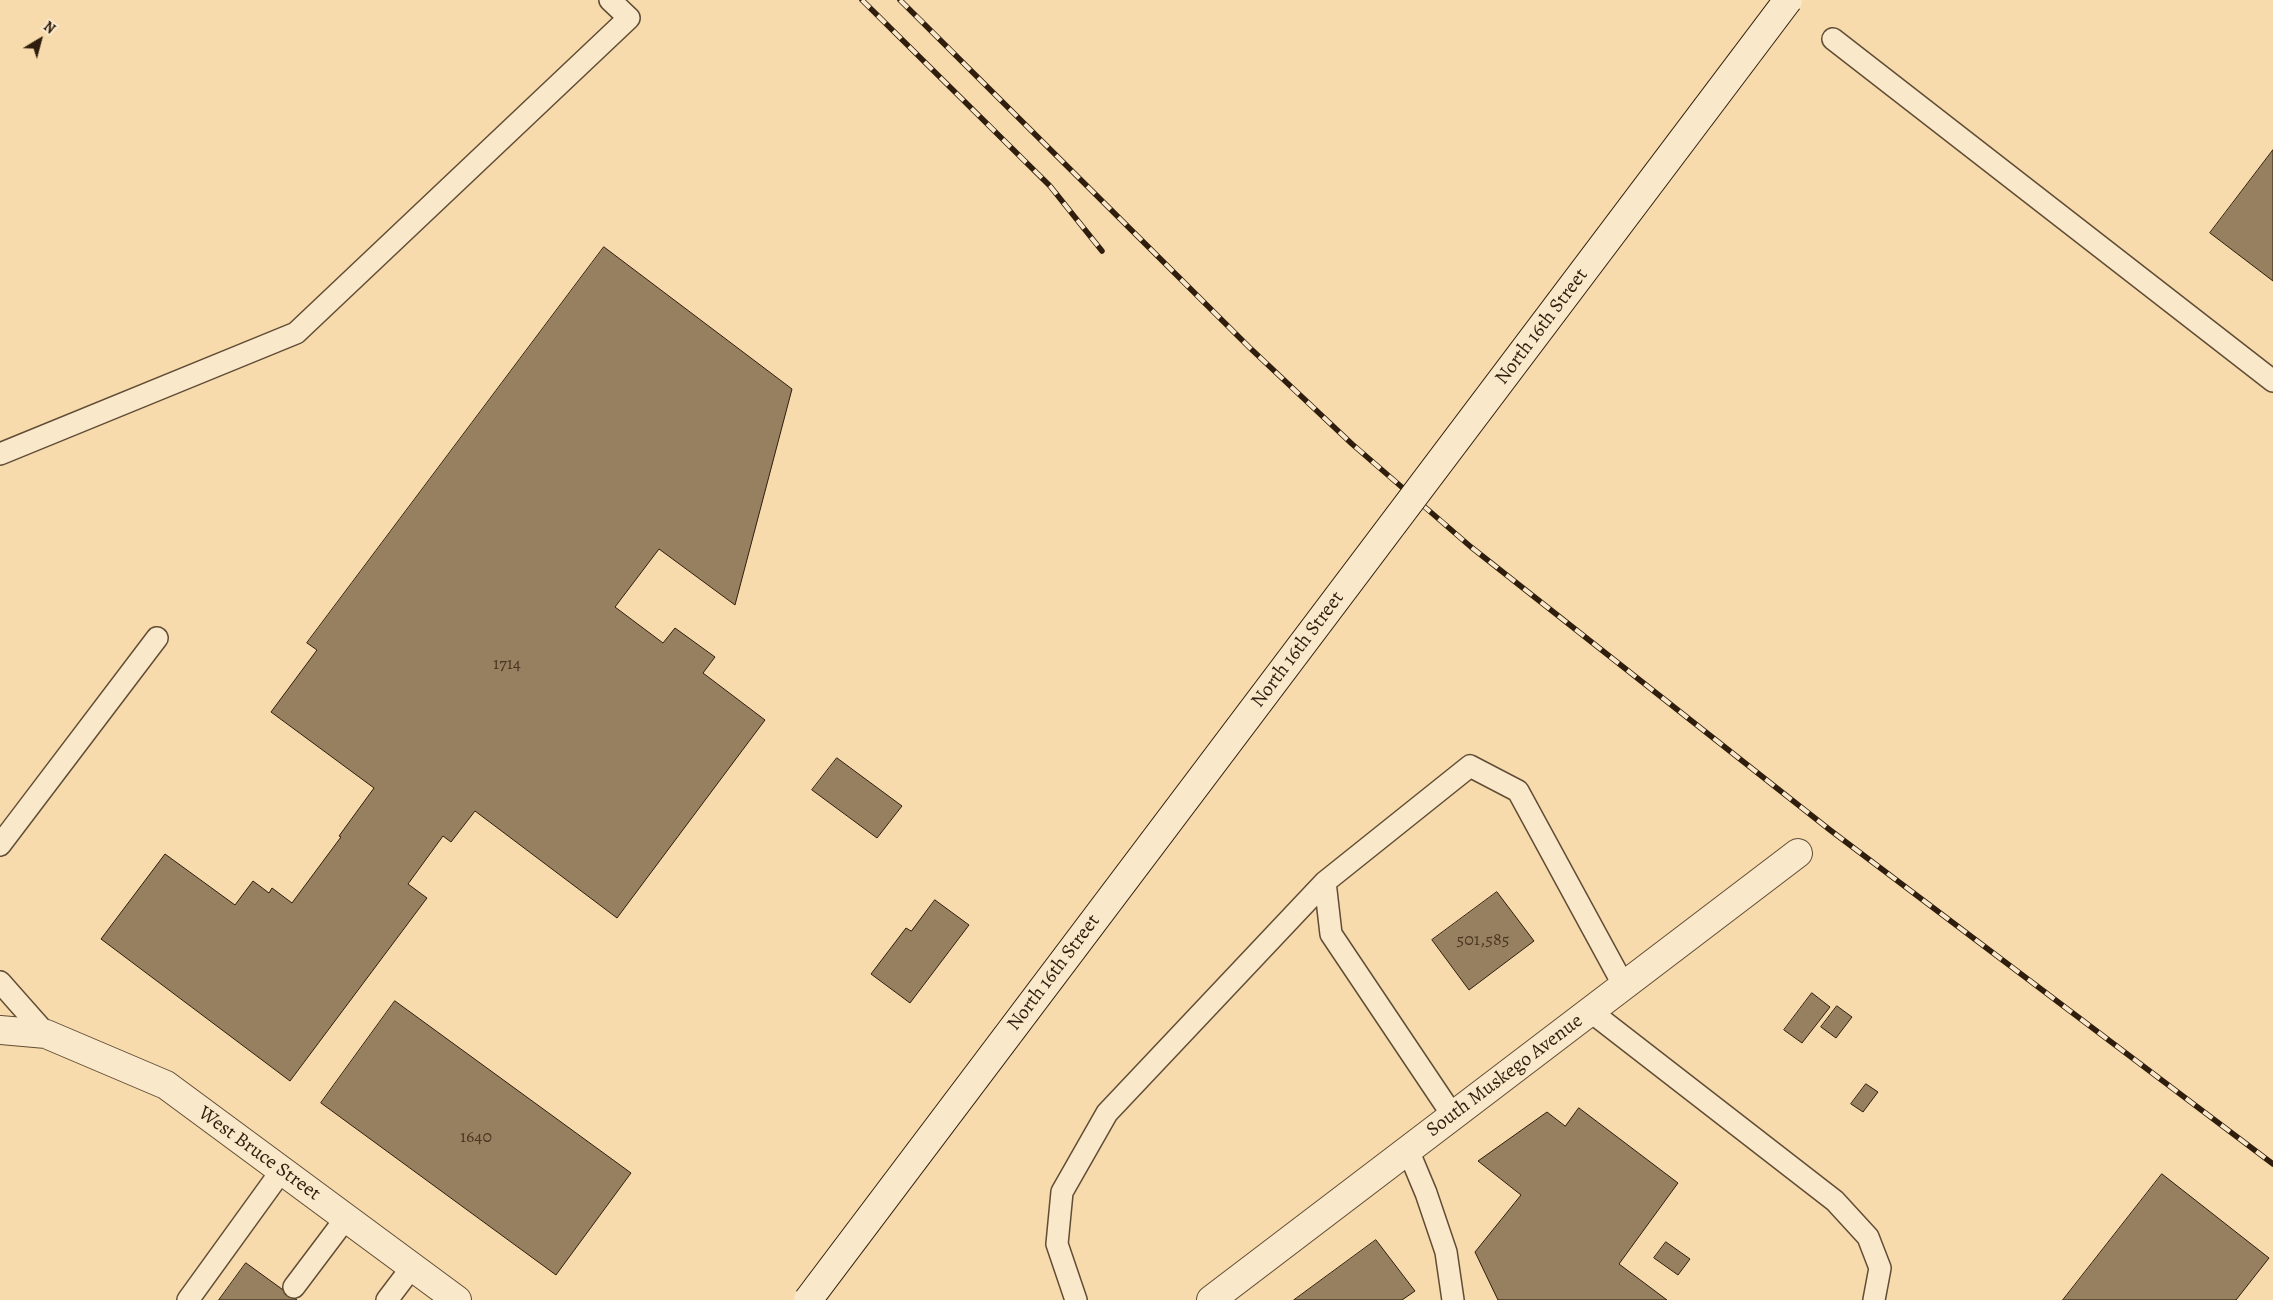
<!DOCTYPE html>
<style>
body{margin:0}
#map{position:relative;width:2273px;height:1300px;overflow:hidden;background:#f7dbad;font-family:Alegreya,serif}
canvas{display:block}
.north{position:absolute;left:15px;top:15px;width:50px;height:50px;-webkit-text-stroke:4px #fae8ca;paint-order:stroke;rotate:37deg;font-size:14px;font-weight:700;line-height:20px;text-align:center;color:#2f1e0d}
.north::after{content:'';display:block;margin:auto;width:18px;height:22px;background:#2f1e0d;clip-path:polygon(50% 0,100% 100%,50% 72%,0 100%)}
</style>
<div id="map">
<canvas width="2273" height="1300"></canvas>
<div class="north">N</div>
</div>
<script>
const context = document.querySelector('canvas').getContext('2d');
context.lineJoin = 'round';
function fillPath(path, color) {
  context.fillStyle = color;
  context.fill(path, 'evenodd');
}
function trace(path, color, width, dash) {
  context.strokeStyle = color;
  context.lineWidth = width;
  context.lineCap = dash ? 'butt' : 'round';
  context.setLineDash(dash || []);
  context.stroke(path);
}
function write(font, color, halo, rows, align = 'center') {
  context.font = font + ' Alegreya,serif';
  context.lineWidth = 4;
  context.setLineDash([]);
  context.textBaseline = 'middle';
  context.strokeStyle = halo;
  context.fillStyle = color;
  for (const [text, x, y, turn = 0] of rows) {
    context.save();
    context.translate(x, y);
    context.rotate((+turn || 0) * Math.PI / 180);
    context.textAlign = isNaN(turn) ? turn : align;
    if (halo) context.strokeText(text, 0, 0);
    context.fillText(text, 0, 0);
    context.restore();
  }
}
const building = new Path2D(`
 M2273 150V281L2210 233Z
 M604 247 792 389 735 605 659 549 615 607 663 643 675 628 715 657 703 673 765 720 617 918 475 811 451 842 443 836 408 884 427 898 290 1081 101 939 165 854 235 905 253 881 269 893 272 888 292 903 341 837 339 836 374 788 271 712 317 650 307 643Z
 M837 758 902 806 877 838 812 790Z
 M1497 892 1534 941 1469 990 1432 940Z
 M935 900 969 925 910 1003 871 974 906 928 911 931Z
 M1812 993 1830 1007 1802 1043 1784 1030Z
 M395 1001 631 1173 556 1275 321 1103Z
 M1837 1006 1852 1017 1836 1038 1821 1027Z
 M1866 1084 1878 1092 1863 1112 1851 1104Z
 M1579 1108 1678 1183 1619 1264 1667 1300H1498L1475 1252 1521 1195 1478 1161 1547 1112 1565 1126Z
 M2162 1174 2269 1258 2236 1300H2063Z
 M1376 1240 1415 1291 1402 1300H1294Z
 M1666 1242 1690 1259 1678 1275 1654 1258Z
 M246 1263 297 1300H219Z`);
const lane = new Path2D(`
 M1833 39 2273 381
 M0 454 296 333 629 18 610 0
 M0 845 157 638
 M0 982 46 1034
 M1590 1011 1835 1201 1868 1237 1880 1268 1874 1300
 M1453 1116 1331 934 1325 882 1470 766 1518 791 1624 986
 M1408 1150 1426 1193 1446 1252 1453 1300
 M294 1287 346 1218
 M188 1300 282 1170
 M387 1300 412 1267
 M1076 1300 1057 1244 1062 1192 1107 1113 1325 882`);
const street = new Path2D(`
 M0 1030 46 1034 166 1085 457 1300
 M1211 1300 1798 853`);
const rail = new Path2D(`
 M862 0 1050 186 1102 251
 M900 0 1250 348 1352 444 1471 547 1830 830 2273 1164`);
const secondaryBridge = new Path2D(`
 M808 1300 1788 0`);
const numberNames = [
 ["1714",507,665],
 ["501,585",1483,941],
 ["1640",476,1138]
];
const streetNames = [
 ["North 16th Street",1542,327,-53],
 ["North 16th Street",1298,650,-53],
 ["North 16th Street",1054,973,-53],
 ["South Muskego Avenue",1505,1076,-37],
 ["West Bruce Street",259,1154,36]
];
fillPath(building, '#978060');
trace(building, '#2f1e0d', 1);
trace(lane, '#614d35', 24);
trace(street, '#614d35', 30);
trace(lane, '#fae8ca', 21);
trace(street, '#fae8ca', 28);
trace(rail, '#2f1e0d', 5.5);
trace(rail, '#fae8ca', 4, [11]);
trace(secondaryBridge, '#2f1e0d', 30, []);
trace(secondaryBridge, '#fae8ca', 28);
write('18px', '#493622', null, numberNames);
write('20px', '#2f1e0d', '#fae8ca', streetNames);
</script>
